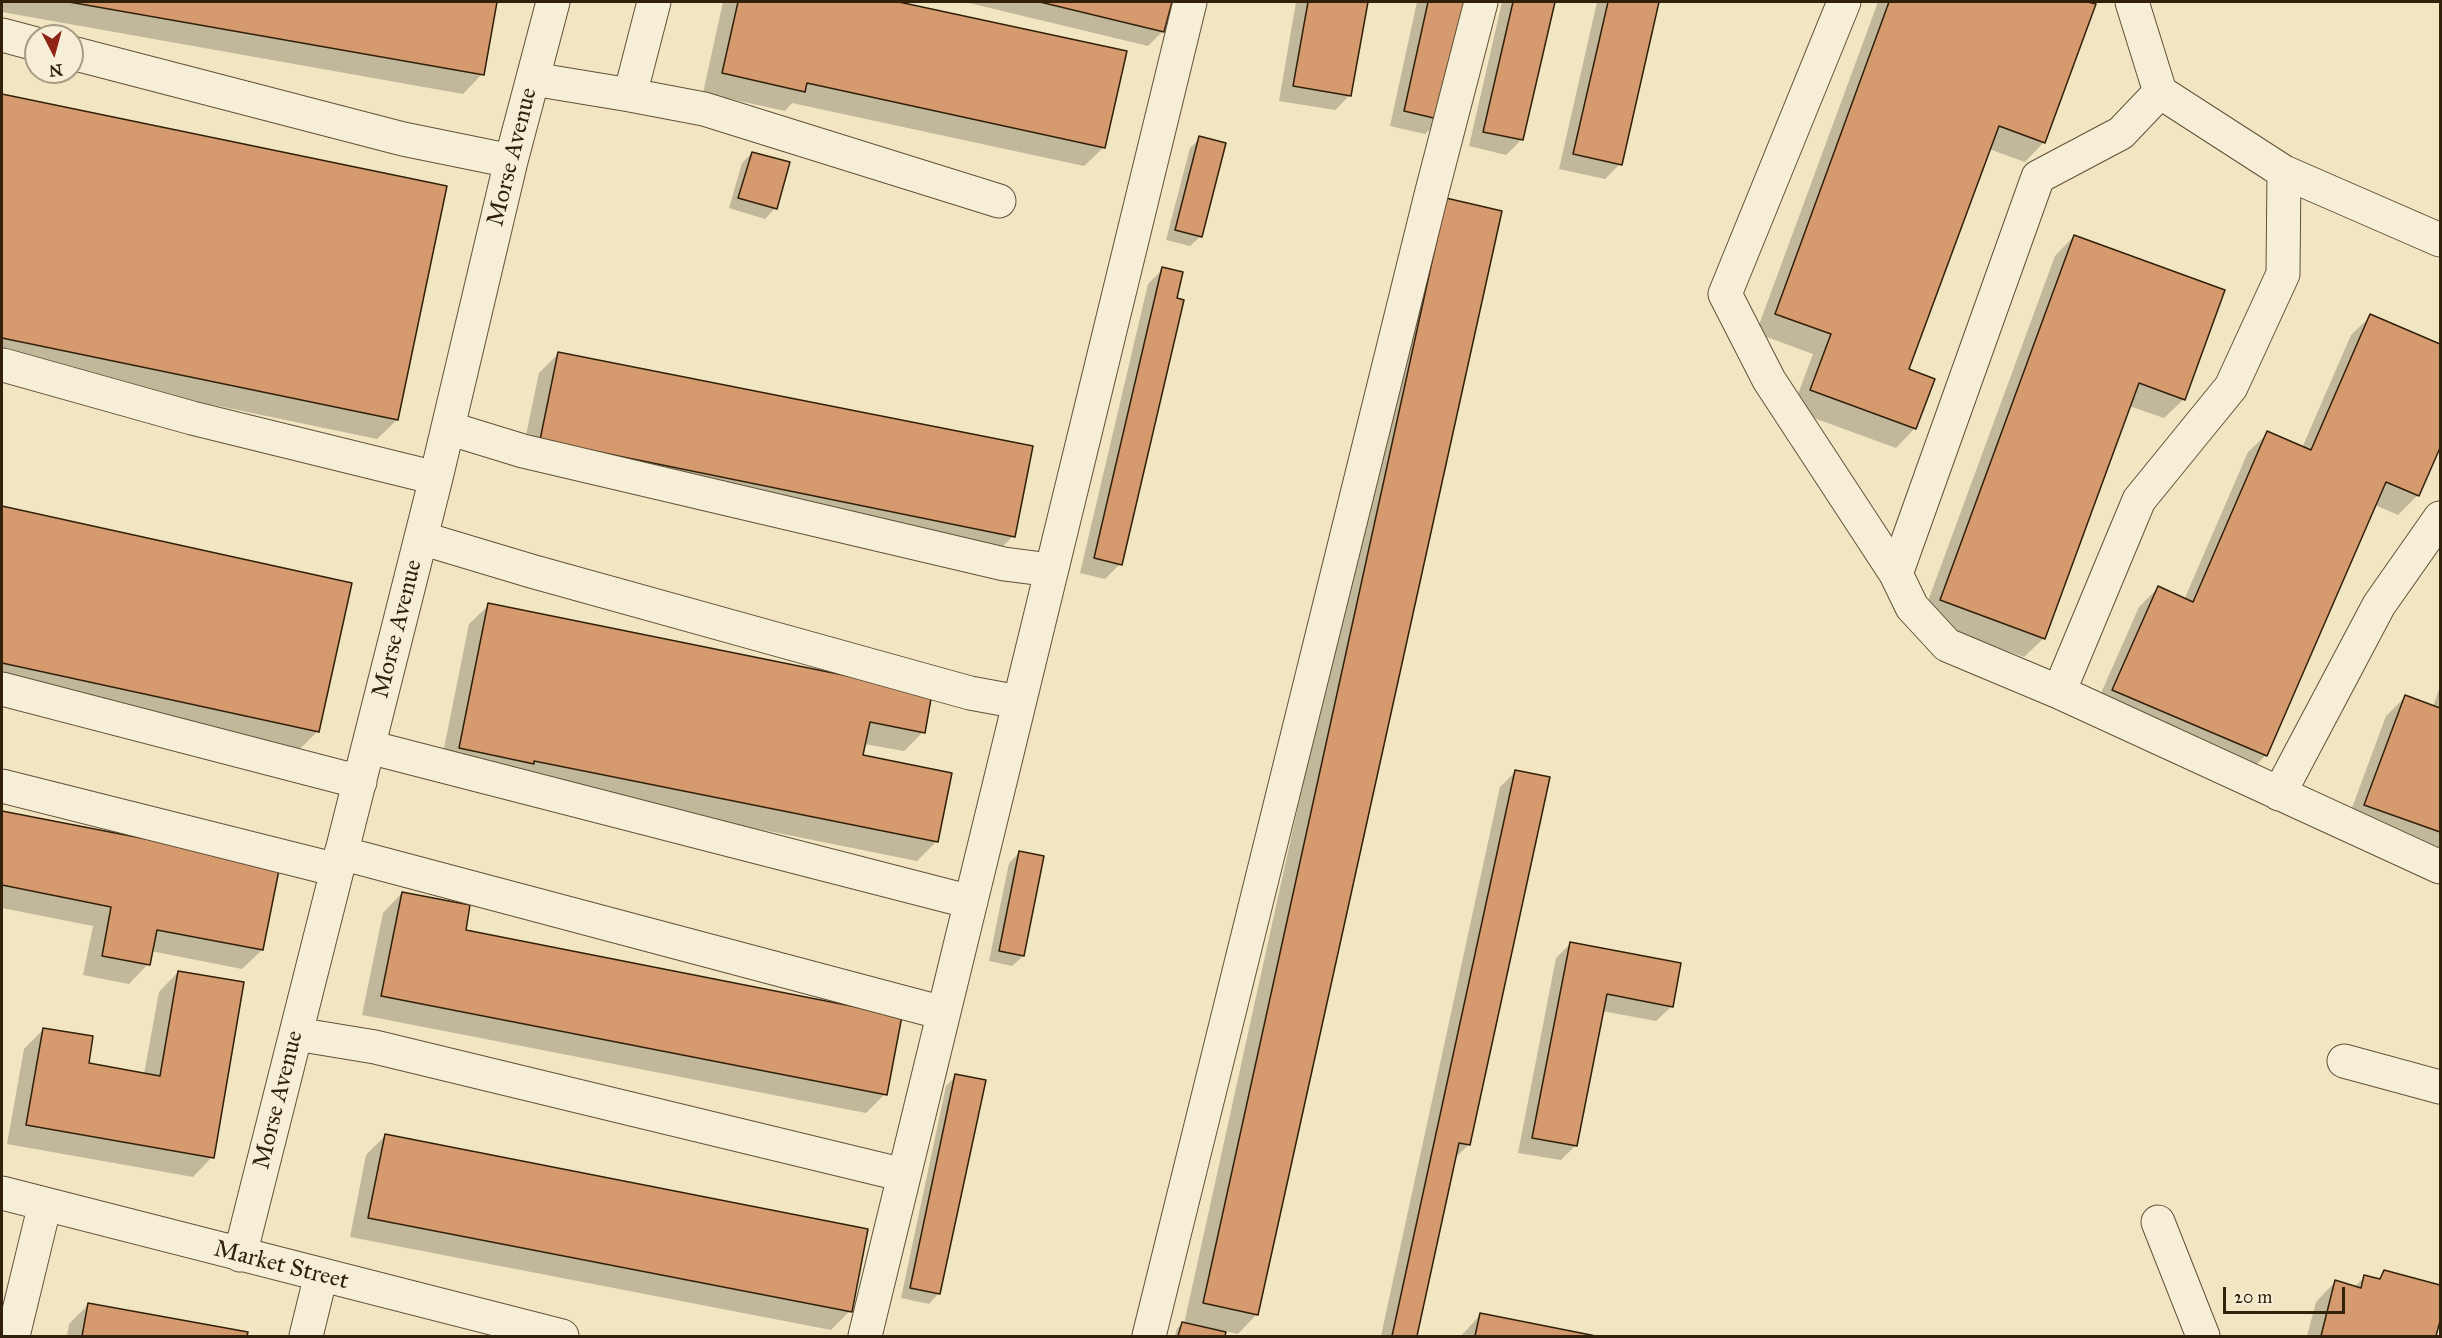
<!DOCTYPE html>
<style>
body{margin:0}
#map{position:relative;width:2442px;height:1338px;overflow:hidden;background:#f2e5c2;font-family:"IM FELL Great Primer",serif}
canvas{display:block}
.frame{position:absolute;inset:0;border:3px solid #31200a;pointer-events:none}
.north{position:absolute;left:24px;top:24px;width:60px;height:60px;box-sizing:border-box;background:#f7eed7;border:2px solid #a89c85;border-radius:50%;rotate:174deg;font-size:16px;font-weight:700;line-height:24px;text-align:center;color:#31200a}
.north::after{content:'';display:block;margin:auto;width:21px;height:27px;background:#8f2418;clip-path:polygon(50% 0,100% 100%,50% 72%,0 100%)}
.scale{position:absolute;left:2223px;top:1287px;width:122px;height:27px;box-sizing:border-box;border:3px solid #31200a;border-top:0;padding-left:8px;font-size:18px;line-height:21px;white-space:nowrap;color:#31200a;-webkit-text-stroke:4px #f7eed7;paint-order:stroke}
</style>
<div id="map">
<canvas width="2442" height="1338"></canvas>
<div class="frame"></div>
<div class="north">N</div>
<div class="scale">20 m</div>
</div>
<script>
const context = document.querySelector('canvas').getContext('2d');
context.lineJoin = 'round';
function fillPath(path, color) {
  context.fillStyle = color;
  context.fill(path, 'evenodd');
}
function trace(path, color, width, dash) {
  context.strokeStyle = color;
  context.lineWidth = width;
  context.lineCap = dash ? 'butt' : 'round';
  context.setLineDash(dash || []);
  context.stroke(path);
}
function write(font, color, halo, rows, align = 'center') {
  context.font = font + ' "IM FELL Great Primer",serif';
  context.lineWidth = 4.5;
  context.setLineDash([]);
  context.textBaseline = 'middle';
  context.strokeStyle = halo;
  context.fillStyle = color;
  for (const [text, x, y, turn = 0] of rows) {
    context.save();
    context.translate(x, y);
    context.rotate((+turn || 0) * Math.PI / 180);
    context.textAlign = isNaN(turn) ? turn : align;
    if (halo) context.strokeText(text, 0, 0);
    context.fillText(text, 0, 0);
    context.restore();
  }
}
const shadow = new Path2D(`
 M2 2H495L482 74 463 94 2 12Z
 M723 2H892L1125 52 1104 147 1084 166 792 103 785 111 703 93Z
 M965 2H1170L1163 31 1148 46Z
 M1296 2H1366L1350 95 1335 110 1279 101Z
 M1417 2H1467L1441 119 1425 134 1390 126Z
 M1502 2H1553L1521 140 1506 155 1469 146Z
 M1597 2H1658L1620 164 1605 179 1559 169Z
 M1878 2H2084L2094 5 2044 142 2025 162 1989 149 1908 370 1915 428 1896 448 1792 410 1813 354 1756 333Z
 M2 96 445 188 397 420 377 439 2 361Z
 M1200 138 1201 236 1190 246 1166 240 1190 148Z
 M752 153 775 208 765 219 729 208 742 163Z
 M1447 200 1257 1314 1238 1334 1225 1331 1224 1336H1175L1177 1328 1184 1324 1427 220Z
 M2074 236 2184 399 2164 418 2129 406 2044 638 2024 657 1921 620 2055 256Z
 M1163 269 1120 564 1105 579 1080 573 1148 284Z
 M2371 316 2440 346V444L2418 495 2398 515 2375 505 2266 755 2246 775 2094 709 2139 607 2158 588 2184 600 2248 452 2268 433 2302 448 2351 335Z
 M558 354 1013 536 994 556 521 459 539 373Z
 M2 508 351 584 318 731 298 751 2 686Z
 M489 605 923 732 904 751 864 744 861 756 936 842 917 861 515 780 440 768 469 624Z
 M2440 686V858L2346 824 2386 716 2405 697 2433 707Z
 M1515 772 1469 1144 1454 1159 1415 1336H1381L1500 787Z
 M2 812 278 866 262 950 242 969 151 951 148 964 129 984 83 975 93 926 2 908Z
 M1019 853 1023 956 1012 966 989 961 1009 863Z
 M402 893 464 932 885 1094 866 1113 362 1015 383 913Z
 M1571 943 1672 1006 1656 1021 1602 1011 1576 1145 1561 1160 1518 1153 1556 958Z
 M178 972 212 1157 193 1177 7 1144 24 1049 44 1029 87 1064 144 1074 159 992Z
 M956 1076 939 1293 929 1304 901 1298 946 1086Z
 M385 1136 850 1311 831 1330 350 1237 366 1155Z
 M2384 1272 2440 1287V1315L2435 1336H2307L2316 1302 2335 1282 2354 1287 2365 1277 2377 1280Z
 M88 1305 246 1334V1336H67L69 1324Z
 M1481 1314 1589 1336H1461Z`);
const building = new Path2D(`
 M69 2H497L484 75Z
 M738 2H899L1127 51 1105 148 807 83 805 92 722 73Z
 M1040 2H1172L1164 32Z
 M1308 2H1368L1351 96 1293 86Z
 M1428 2H1468L1442 120 1404 111Z
 M1513 2H1555L1523 140 1483 132Z
 M1608 2H1659L1622 165 1573 154Z
 M1889 2H2088L2096 4 2045 143 1999 126 1909 369 1935 379 1916 429 1810 390 1831 334 1775 314Z
 M2 94 447 186 398 420 2 338Z
 M1199 136 1226 143 1202 237 1175 230Z
 M752 152 790 162 777 209 738 198Z
 M1446 198 1502 211 1258 1315 1203 1303Z
 M2074 235 2225 290 2185 400 2139 383 2045 639 1940 600Z
 M1162 267 1183 272 1177 298 1184 300 1122 565 1094 558Z
 M2370 314 2440 344V448L2419 496 2386 482 2267 756 2112 690 2158 586 2193 602 2267 431 2311 450Z
 M558 352 1033 446 1015 537 540 440Z
 M2 506 352 583 319 732 2 663Z
 M488 603 932 693 925 733 870 722 863 755 952 773 938 842 534 761V764L459 748Z
 M2405 695 2440 708V832L2364 805Z
 M1515 770 1550 777 1470 1145 1459 1143 1417 1336H1392Z
 M2 811 280 865 263 950 157 930 150 965 102 956 111 907 2 885Z
 M1019 851 1044 856 1024 956 999 951Z
 M402 892 470 905 466 930 902 1016 887 1095 381 996Z
 M1570 942 1681 963 1673 1007 1607 994 1577 1146 1532 1138Z
 M178 971 244 982 214 1158 26 1125 43 1028 93 1036 89 1063 160 1076Z
 M955 1074 986 1080 940 1294 910 1288Z
 M385 1134 868 1229 852 1312 368 1218Z
 M2384 1270 2440 1285V1321L2436 1336H2321L2335 1280 2361 1288 2364 1275 2380 1279Z
 M88 1303 248 1332 247 1336H82Z
 M1480 1313 1596 1336H1475Z
 M1182 1322 1226 1332 1225 1336H1178Z`);
const minor = new Path2D(`
 M1844 2 1725 294 1769 380 1896 574 1912 607 1947 645 2059 692 2440 867
 M2132 2 2160 92 2284 172 2440 240
 M2 35 36 44
 M72 53 403 139 511 161
 M533 79 630 95 654 2
 M630 95 704 109 999 201
 M3 365 192 418 436 478
 M448 428 523 451 1004 564 1051 570
 M421 538 531 571 970 693 1019 702
 M1896 574 2038 177 2121 133 2160 92
 M2 689 360 782
 M2059 692 2139 500 2231 387 2283 274 2284 172
 M369 747 971 902
 M2 786 337 870
 M2279 794 2379 605 2440 518
 M341 853 943 1013
 M296 1034 375 1047 904 1175
 M2344 1061 2440 1087
 M2 1193 562 1336
 M2158 1222 2203 1336
 M240 1255 436 478 511 161 553 2
 M13 1336 45 1204
 M306 1336 321 1275
 M865 1336 1190 2
 M1149 1336 1431 195 1481 2`);
const streetNames = [
 ["Morse Avenue",513,157,-76],
 ["Morse Avenue",398,629,-76],
 ["Morse Avenue",279,1100,-76],
 ["Market Street",281,1266,14]
];
fillPath(shadow, '#0003');
fillPath(building, '#d59a6e');
trace(building, '#31200a', 1.5);
trace(minor, '#615138', 35);
trace(minor, '#f7eed7', 33);
write('24px', '#31200a', '#f7eed7', streetNames);
</script>
